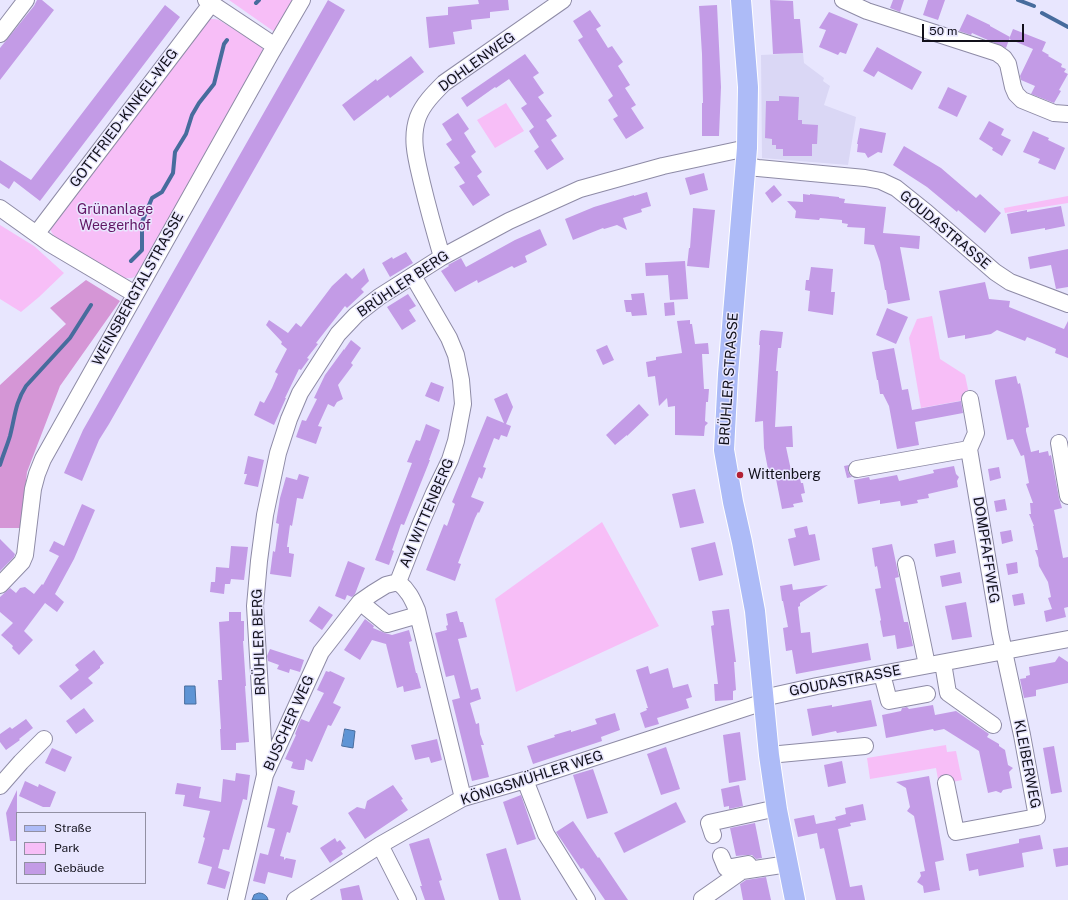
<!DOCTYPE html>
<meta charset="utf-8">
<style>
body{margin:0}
#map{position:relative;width:1068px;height:900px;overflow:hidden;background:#e8e6fe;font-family:"Public Sans",sans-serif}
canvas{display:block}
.legend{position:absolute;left:16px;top:812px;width:130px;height:72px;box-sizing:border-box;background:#e8e6fe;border:1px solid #9290a3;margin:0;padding:5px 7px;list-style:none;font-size:12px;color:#11101a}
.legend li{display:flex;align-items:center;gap:8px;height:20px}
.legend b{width:20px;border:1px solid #9290a3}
.scale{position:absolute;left:922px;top:24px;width:102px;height:18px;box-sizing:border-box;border:2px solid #11101a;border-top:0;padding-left:5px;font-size:12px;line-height:14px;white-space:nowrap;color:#11101a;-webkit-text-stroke:3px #e8e6fe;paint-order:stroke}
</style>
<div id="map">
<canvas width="1068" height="900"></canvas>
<ul class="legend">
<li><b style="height:5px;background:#adbbf7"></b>Straße</li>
<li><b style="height:11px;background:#f7bef7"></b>Park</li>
<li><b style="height:11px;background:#c39be6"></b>Gebäude</li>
</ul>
<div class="scale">50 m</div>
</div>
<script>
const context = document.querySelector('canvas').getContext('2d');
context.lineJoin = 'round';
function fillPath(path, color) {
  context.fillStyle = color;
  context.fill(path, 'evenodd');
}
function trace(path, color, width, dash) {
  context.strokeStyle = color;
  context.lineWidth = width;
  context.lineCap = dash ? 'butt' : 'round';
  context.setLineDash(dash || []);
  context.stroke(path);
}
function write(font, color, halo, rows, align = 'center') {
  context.font = font + ' "Public Sans",sans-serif';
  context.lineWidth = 3;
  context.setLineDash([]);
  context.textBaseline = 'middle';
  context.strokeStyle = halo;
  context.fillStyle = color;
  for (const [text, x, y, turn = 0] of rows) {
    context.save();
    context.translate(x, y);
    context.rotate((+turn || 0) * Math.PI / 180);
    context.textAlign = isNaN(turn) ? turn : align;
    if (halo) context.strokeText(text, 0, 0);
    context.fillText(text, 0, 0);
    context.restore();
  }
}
const built = new Path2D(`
 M803 53 804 63 824 78 823 81 830 86 824 105 856 117 848 165 762 158 761 55Z`);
const green = new Path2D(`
 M229 0H296L276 33Z
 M210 19H215L219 20 261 46 264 52 139 274 132 278H124L110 275 77 250 56 238 52 233 50 229 51 222 177 63 206 23Z
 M506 103 524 131 495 148 477 120Z
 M1068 196V203L1005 213 1004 208Z
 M0 225 34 246 64 273 39 297 21 312 0 299Z
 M932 316 940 359 965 375 970 399 921 408 909 338 917 319Z
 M602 522 659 626 516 692 495 599Z
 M946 745 947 752 956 751 962 780 939 785 936 768 870 779 867 758Z`);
const forest = new Path2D(`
 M86 280 120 301 60 386 27 472 21 528H0V385L66 324 50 308Z`);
const water = new Path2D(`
 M185 686H195L196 704H185Z
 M345 729 355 731 353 748 342 746Z
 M259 893C263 893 267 895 268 900H252L254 895Z`);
const stream = new Path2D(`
 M1018 0 1034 6
 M256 3 259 0
 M1042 13 1068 27
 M131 261 142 250V222L152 198 162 192 173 173 175 152 186 134 192 115 199 103 214 84 224 44 227 40
 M0 465C3 455 7 446 10 436 15 417 15 403 26 386L70 338 91 305`);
const building = new Path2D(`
 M37 0H42L54 10 0 80V48L34 6Z
 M328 0 345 10 109 424 99 440 82 481 64 473 83 430Z
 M478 0H508L509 10 490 12V18L471 20 472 29 453 32 455 44 429 48 426 17 448 15V7L479 4Z
 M770 0 793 1 794 19H800L803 53 773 54Z
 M893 0H904L900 12 890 8Z
 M928 0H945L938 20 923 15Z
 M165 5 180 17 40 201 14 181 9 189 0 183V160L31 180Z
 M717 5 721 87 719 136H702V103H703L702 54 699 6Z
 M590 10 601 26 596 29 608 48 612 46 623 62 618 66 630 85 625 88 636 105 631 108 644 128 626 139 613 119 618 116 608 100 613 96 578 40 583 37 573 21Z
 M829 12 858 24 846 54 840 52 838 55 819 47 826 30 819 28Z
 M967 14 990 25V26L1010 37 1006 48 972 33 971 35 959 31Z
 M1013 29 1046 42 1042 51 1049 55 1048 56 1062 64 1061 67 1066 69 1064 72 1068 74 1059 90 1061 91 1054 103 1031 94 1035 86 1021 80 1020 76 1033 49 1009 39Z
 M877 47 922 72 912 90 878 71 874 77 863 71Z
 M525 54 539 73 533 77 544 93 538 97 552 116 546 120 557 136 551 140 564 159 547 170 534 151 539 147 529 131 534 127 521 108 527 104 509 79 496 88 495 87 467 107 461 98Z
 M411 56 424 72 390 98 388 95 354 121 342 105 376 79 377 81Z
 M948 87 967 96 957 117 938 108Z
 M779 96 799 97 798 120H802V124L818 125 817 144H812V156H783V149H776V145H772V139L765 138 766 101H779Z
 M458 113 469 129 464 133 476 152 471 156 482 172 477 176 490 195 473 206 459 186 465 183 454 167 460 163 446 144 452 140 442 124Z
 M989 121 1004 129 1001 135 1011 140 1002 156 992 150 993 148 979 139Z
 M860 128 886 133 882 153 878 152 868 158 865 153 857 152 858 144H857Z
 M1033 131 1049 138 1048 140 1065 148 1055 170 1038 163 1040 159 1023 152Z
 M904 146 941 168 976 198 980 194 1001 213 985 233 958 210 957 212 927 187 893 165Z
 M704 173 708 190 690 195 685 178Z
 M774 185 782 195 772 203 765 193Z
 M647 192 651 206 641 209 642 212 623 218 627 230 617 225 604 229 603 228 573 240 565 219 594 207 634 195V196Z
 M803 194 810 195V194L839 197V198L845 199 844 203 886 207 883 233 920 236 919 249 900 247 910 300 888 304 886 290H885L880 262 874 245 864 244 865 228 847 227 848 224 842 223V220L820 218 819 220 795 218 796 211 787 201 803 202Z
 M1061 206 1065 226 1045 230V228L1011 234 1007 214 1027 210V212Z
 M693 208 715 210 709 268 687 266 689 248H690Z
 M540 229 547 245 525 256 527 262 514 268 512 266 478 283 477 280 455 292 441 271 449 266 448 265 461 258 466 267 515 240Z
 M1068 249V287L1056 289 1051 265 1030 269 1028 257Z
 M406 252 413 263 390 277 382 263 392 257 393 259Z
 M685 261 688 299 670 300 668 275 646 276 645 263Z
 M811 267 833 269 831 292H835L833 315 808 311 810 291 805 290 806 280H809Z
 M364 268 369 281 361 289 364 292 347 308 345 306 316 343 318 344 307 358 309 359 301 370 299 369 285 398H286L274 425 254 415 260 401 264 403 272 388 278 374 275 372 287 349 281 344 282 342 266 325 269 320 288 333 296 323 301 327 332 286 346 273 352 279Z
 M985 282 989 299 1010 301 1009 307 1064 329 1068 321V358L1055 353 1056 349 1042 343 1027 337 1025 341 997 330 991 334 965 339V335L948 338 939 291Z
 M644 293 647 315 632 316 631 312H626L624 300H632L631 294Z
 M408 294 416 306 409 310 416 321 402 330 387 307Z
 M674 302 675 315 665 316 664 303Z
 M887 308 908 317 896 344 876 335Z
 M690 320V324H692L695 344 708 343 709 354H702L704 389H709L708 402H706L705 421 708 423 705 426 704 436 675 435V406L668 407 667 398 659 406 655 376 648 377 646 362 656 360V357L682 353 677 321Z
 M761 330 783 332 781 348H778L776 371H778L775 427 792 426 793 447H786L792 475 799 474 801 483H803L805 493 801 494 803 502 793 504 794 507 782 509 776 479 770 480 764 448 763 421 755 422 760 345H759L760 331H761Z
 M351 340 361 348 351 363 353 365 338 385 343 399 337 402 334 407 328 404 318 426 322 427 316 444 296 437 302 420 306 421 317 399 314 398 325 375 344 349V350Z
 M607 345 614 360 603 365 596 350Z
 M894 348 902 390 908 389 912 410 961 401 963 413 915 422 919 445 897 449 889 406 883 394H880L878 380H877L872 352Z
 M1016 376 1018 384 1020 383 1023 397 1029 427 1026 428V431L1031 452 1039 450V453L1048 451 1049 456 1051 455 1059 498 1062 508 1054 510 1063 558 1068 557V607L1064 608 1066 617 1046 622 1044 611 1052 609 1048 598 1051 597 1048 582 1039 566 1038 558 1035 550H1038L1033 526H1034L1029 514H1031L1030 503H1033L1026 484 1029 483 1024 455 1021 456 1013 439 1007 440 995 383V380Z
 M431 382 444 387 439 402 425 396Z
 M507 393 513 407 506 424 511 426 507 437 501 435 499 440 494 438 483 467 486 468 482 479 479 477 471 497 484 502 479 513 478 512 475 518 458 563 461 564 455 581 426 570 444 524 447 526 455 504 452 502 487 416 504 423 494 399Z
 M639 404 649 415 627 436V435L615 445 606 435Z
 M426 424 440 430 429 460H430L404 525 401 524 392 550 394 551 389 565 375 560 412 463 407 462 416 440 420 441Z
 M248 456 264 460 258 487 244 484 247 474H244Z
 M849 465 848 471 850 475 852 477 847 478 844 466Z
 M954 466 956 474 959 477 957 481 958 487 928 494 929 498 917 500 918 503 901 506 900 501 880 504V500L858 504 854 480 869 477 870 480 897 475 899 481 934 473 933 470Z
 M999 467 1001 478 990 481 988 469Z
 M299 474 309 477 303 499 297 498 292 526 290 525 287 547H289V553L294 554 291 577 270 574 273 551 275 552 279 524 276 523 280 498 286 477 297 480Z
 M695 489 704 523 680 528 672 494Z
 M1005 499 1007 510 996 512 994 501Z
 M82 504 95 510 74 559 55 594 64 602 57 612 45 603 24 631 33 640 19 655 12 648 13 646 1 635 13 623 0 612V597L10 588 16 593 20 588 25 587 34 594 42 584 43 585 59 556 49 551 54 541 64 546Z
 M807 526 809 535 815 534 820 560 794 566 788 539 796 537 794 529Z
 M1011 530 1013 541 1002 544 1000 532Z
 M0 539 15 554 14 557 0 571Z
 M954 540 956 553 936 557 934 544Z
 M715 542 723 575 699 581 691 548Z
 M892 544 899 577 895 578 904 622H908L913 646 897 649 895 635 883 637 880 621 881 620 875 589 881 588 877 566 875 567 872 548Z
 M231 546 248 547 244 580 231 579 230 584H225L224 594 210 592 211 582H215L216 567 229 568Z
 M348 561 365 568 355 594 352 597 347 595 345 600 335 596Z
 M1017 562 1018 573 1008 575 1006 564Z
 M960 572 962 583 942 587 940 576Z
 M792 584 793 590 828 585 800 603V606L798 607 801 633 810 632 812 653 868 643 871 660 796 674 792 650 786 651 783 628 788 627 783 601H782L780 586Z
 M1023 593 1025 604 1014 606 1012 595Z
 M966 602 972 637 952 640 945 606Z
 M319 606 333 615 322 630 309 621Z
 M729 609 736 662H734L736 690 733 691V700L715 701 714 684H718L711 626 714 625 712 611Z
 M457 611 460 622H463L467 637 458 639 471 690 478 688 481 699 470 703 476 724 479 723 480 734 484 745H481L489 777 472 781 452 700 460 698 454 675 446 677 435 633 447 630 446 626 448 625 446 614Z
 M229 612H241V621H244V641H243L246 686H245L249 742 236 743V750H221L220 729H221L218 680H222L219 622 229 621Z
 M365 619 374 626 373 628 385 633 392 635 409 630 412 641 409 642 416 673H417L421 688 404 692 403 686 397 688 386 644 372 640 360 660 344 650Z
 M270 649 304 660 300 672 290 669 289 673 277 669 279 665 268 661 267 656Z
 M94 650 104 663 100 666V668L88 678 93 683 71 700 59 686 79 670 75 665Z
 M1059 656 1068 662V683L1036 690V696L1024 698 1020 679 1026 678V676L1030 675 1029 667 1055 662Z
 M648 666 650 674 668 668 673 688 688 684 692 697 686 699 689 708 657 718 659 724 645 728 640 713 647 710 646 708H648L636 670Z
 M326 671 329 672 330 671 345 678 333 703 341 707 331 726 328 725 312 762 306 759 304 770H299L291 768 293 762 285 759 296 735 295 734 301 719 309 722 324 693 317 690Z
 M871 700 877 726 837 733 836 731 812 736 807 709 832 705V707Z
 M933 705 935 715 956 711 989 734 987 737 999 744V746L1005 750 1008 765 1013 768 1009 772 1012 788 1003 790 1001 793 996 791 988 793 979 751 944 729 934 731 933 729 886 738 882 715 901 711 902 708 907 707 909 709Z
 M84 708 94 721 76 734 66 721Z
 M615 713 620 730 601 737 602 741 533 764 527 746 555 737 554 735 571 730V732L597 724 595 719Z
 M26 719 33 728 19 739 20 740 6 750 0 742V734L10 727 12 729Z
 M740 732 746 780 729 783 723 735Z
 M437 739 442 760 431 763 429 757 415 760 411 745Z
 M1054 746 1062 792 1051 794 1043 748Z
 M666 747 680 789 661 795 647 754Z
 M52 748 72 757 65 772 45 763Z
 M842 761 846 783 828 787 824 765Z
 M593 769 608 813 587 819 573 775Z
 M236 773 250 775 247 800 243 799 229 850 223 849 218 868 230 872 225 889 207 884 212 867 198 863 205 838 203 837 210 811 183 806 185 795 175 794 177 783 201 787 199 798 221 802 223 779 235 781Z
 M929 776 944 860 935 862 940 890 924 893 923 886 917 882 921 876 920 872 925 871 914 816 907 811 910 807 906 788 896 782Z
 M25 781 38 787 39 784 56 792 50 807H43L19 796Z
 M393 785 403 799 401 800 408 810 365 839 348 813 357 807 365 809 367 801Z
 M739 785 743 806 729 809V806L724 807 721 789Z
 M278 786 295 791 292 804 298 806 290 833 287 832 280 856 284 857V860L286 858 296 860 292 878 268 872 265 884 253 881 260 853 268 855 275 829 267 827Z
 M17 790V841H10L6 813Z
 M521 795 536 839 517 845 503 802Z
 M676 802 686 822 624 853 614 833Z
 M863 804 866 820 850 823 851 826 838 829 837 824 850 887 862 885 865 900H836L824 848 820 849 817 833 798 837 794 819 814 815 816 824 836 820 835 817 846 814 845 808Z
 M573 821 598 858 599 857 628 900H605L583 868 581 869 556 832Z
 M755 823 762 858 756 859 752 855H747L736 856 730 828Z
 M1040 835 1043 849 1022 853 1024 867 979 876 978 869 969 871 966 854 1019 843V839Z
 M335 838 337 842 340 840 346 848 341 851 343 854 330 863 320 848Z
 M429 838 442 880 439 881 445 900H425L420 886H422L409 844Z
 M1068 847V865L1056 867 1053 849Z
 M506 848 518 889 521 900H499L486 854Z
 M766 877 771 900H743L740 884 746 880Z
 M359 885 363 900H342L340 889Z`);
const minor = new Path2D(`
 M206 0 275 46
 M843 0 867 11 997 53 1004 58 1008 64 1013 87 1016 94 1022 100 1054 113 1068 114
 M0 34 26 0
 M746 166 758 168 865 178 881 181 896 188 926 212 995 272 1010 282 1068 304
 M0 208 49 243 135 294
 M37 233 211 4
 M442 257C435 233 428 208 422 183 417 161 410 139 418 117 423 104 434 93 444 83L563 0
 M413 276 449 338 456 355 461 380 463 404 456 441 450 460 434 493 421 523 398 582C408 590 412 598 417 610L463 798
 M1059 443 1068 496
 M857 469 969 449
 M906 564 927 665
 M0 585 22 562 25 555 33 489 37 474 43 459 271 53 302 0
 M360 602 387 624 418 615
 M943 663 948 693 993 725
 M882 674 889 701 927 694
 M763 698 817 686 1068 639
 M769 755 865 746
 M265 775 255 606 259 561 265 515 278 453 289 419 300 393 338 334 356 315 379 297 442 257 509 221 580 189 663 166 747 148
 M525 780 546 834 587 900
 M946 783 956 832 1037 817 1022 735 1000 633 969 449 976 433 970 399
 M0 786 21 762 44 739
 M713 835 709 823 777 808
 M380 845 405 894 408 900
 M721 856 726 868 748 864
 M236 900 265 775 321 652 360 602 373 593 386 585 398 582
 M295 900 380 845 463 798 525 780 764 702
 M702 900V899L742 871 788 864`);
const major = new Path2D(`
 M741 0 748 87 747 148 728 374 724 450 733 502 742 542 755 611 769 755 777 810 795 900`);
const markers = [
 [740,475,4,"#b32034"]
];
const streetNames = [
 ["DOHLENWEG",477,62,-36],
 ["GOTTFRIED-KINKEL-WEG",124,118,-53],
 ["GOUDASTRASSE",945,230,40],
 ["BRÜHLER BERG",403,284,-34],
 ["WEINSBERGTALSTRASSE",138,289,-61],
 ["BRÜHLER STRASSE",729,379,-86],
 ["AM WITTENBERG",427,513,-67],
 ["DOMPFAFFWEG",986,550,81],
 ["BRÜHLER BERG",259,642,-92],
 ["GOUDASTRASSE",845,681,-11],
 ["BUSCHER WEG",289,723,-66],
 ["KLEIBERWEG",1027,764,79],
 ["KÖNIGSMÜHLER WEG",532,778,-18]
];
const parkNames = [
 ["Grünanlage",115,210],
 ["Weegerhof",115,226]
];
const poiNames = [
 ["Wittenberg",748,475]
];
fillPath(built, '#dad7f5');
fillPath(green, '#f7bef7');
fillPath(forest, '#d596d6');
fillPath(water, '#5e94d5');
trace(water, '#476c9d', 1);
trace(stream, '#476c9d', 4);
fillPath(building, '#c39be6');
trace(minor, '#8e8ba6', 18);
trace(major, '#fff', 22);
trace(minor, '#fff', 16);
trace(major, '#adbbf7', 20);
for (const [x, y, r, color] of markers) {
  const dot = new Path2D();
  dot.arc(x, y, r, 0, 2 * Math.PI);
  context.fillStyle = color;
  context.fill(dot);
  trace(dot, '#e8e6fe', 1.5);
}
write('14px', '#11101a', '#e8e6fe', streetNames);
write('14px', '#611564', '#e8e6fe', parkNames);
write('14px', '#11101a', '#e8e6fe', poiNames, 'left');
</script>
